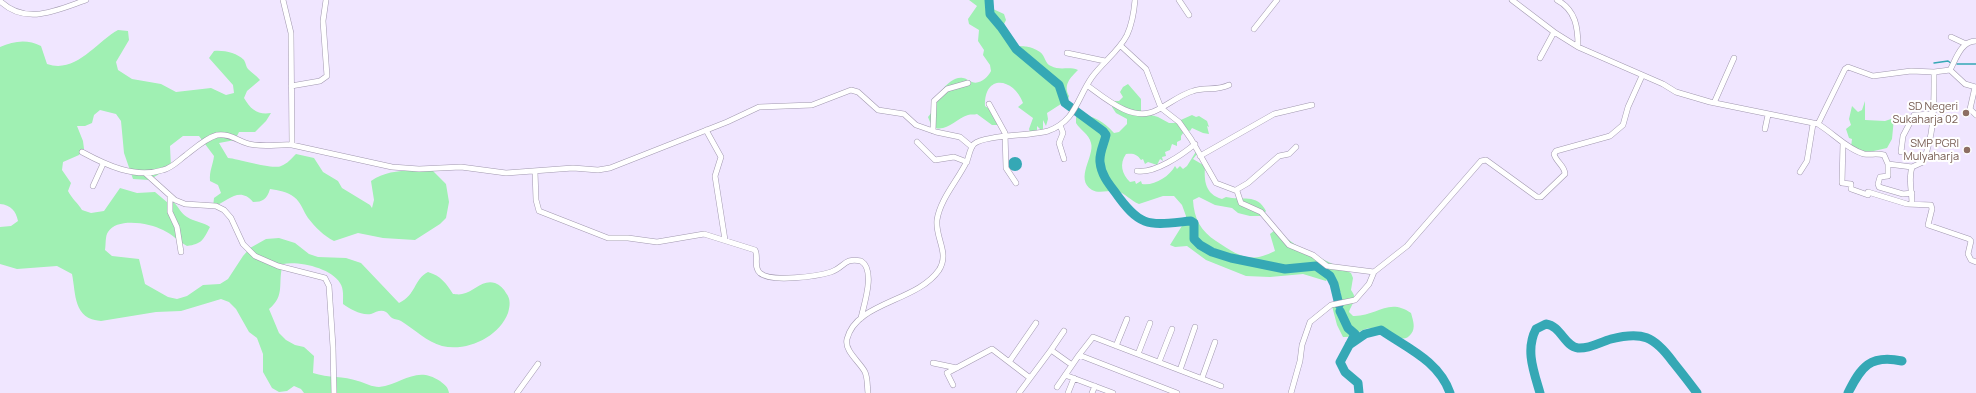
<!DOCTYPE html>
<style>
body{margin:0}
canvas{display:block;background:#f0e6ff}
</style>
<canvas width="1976" height="393"></canvas>
<script>
const context = document.querySelector('canvas').getContext('2d');
context.lineJoin = 'round';
function fillPath(path, color) {
  context.fillStyle = color;
  context.fill(path, 'evenodd');
}
function trace(path, color, width, dash) {
  context.strokeStyle = color;
  context.lineWidth = width;
  context.lineCap = dash ? 'butt' : 'round';
  context.setLineDash(dash || []);
  context.stroke(path);
}
function write(font, color, halo, rows, align = 'center') {
  context.font = font + ' Manrope,sans-serif';
  context.lineWidth = 4;
  context.setLineDash([]);
  context.textBaseline = 'middle';
  context.strokeStyle = halo;
  context.fillStyle = color;
  for (const [text, x, y, turn = 0] of rows) {
    context.save();
    context.translate(x, y);
    context.rotate((+turn || 0) * Math.PI / 180);
    context.textAlign = isNaN(turn) ? turn : align;
    if (halo) context.strokeText(text, 0, 0);
    context.fillText(text, 0, 0);
    context.restore();
  }
}
const green = new Path2D(`
 M969 0H992L993 9 1004 14 1006 20 1003 26C1018 59 1019 38 1040 52 1045 55 1045 64 1051 66 1060 71 1069 66 1078 70 1070 78 1063 85 1069 96L1067 103 1061 104 1047 113 1048 119 1046 126 1043 120V132L1037 126V135H1031L1029 129 1033 118 1018 107 1023 103C1014 78 984 73 985 106L995 113 999 124 998 125H992L977 114C974 115 971 114 968 115 955 119 947 133 932 127L928 117 932 112C933 100 949 75 963 78 966 78 969 81 972 82 980 85 988 77 991 71L990 65 983 55 984 50 978 41 979 30 969 24 968 19 977 6Z
 M118 30 128 31 129 40 116 62 118 70 132 79 161 84 176 92 211 88 226 95 234 93 233 85 209 58 214 51C224 50 237 53 244 60 246 63 246 67 248 69 252 73 256 75 260 80L247 91 244 98C251 110 258 115 271 113L266 121 255 132H239L235 140 219 143 228 158C240 159 272 170 281 166 287 164 292 158 296 154L314 158 323 172 338 181 342 188 370 205 372 208 374 200 371 181C389 168 411 171 433 171L446 184 449 202 446 218 440 224 415 240 383 238 358 233 334 241C324 236 315 227 308 218 303 211 301 202 294 197 288 192 278 190 270 189 267 199 263 202 253 202 239 186 229 201 213 207L214 198 221 193 218 185 210 181C209 171 213 165 214 156L199 136H183L170 146 171 167 149 180 133 179 124 153 121 121 116 114 100 110 94 115 92 123 85 126H77L83 141 84 149 79 155 63 162 62 170 71 183 68 191C72 199 78 203 82 210L91 213 104 211 120 188 137 193 155 192 168 203 172 201C178 205 181 214 187 217 195 222 203 222 210 227 203 240 202 244 187 246 178 241 172 234 163 230 150 223 117 217 108 232 105 236 106 245 105 250L112 256 139 259 145 284 168 297 177 299 187 296 203 285 220 284 228 279 243 256 250 248 266 239 279 238 295 243 309 254 318 257 346 258 361 263 399 303C417 294 413 280 428 272 441 276 446 283 453 294 455 294 459 295 462 294 474 292 482 279 495 283 500 285 504 289 506 293 511 299 510 306 508 313 499 337 467 352 442 346 427 342 414 329 401 321 398 319 395 320 392 318 390 317 388 313 386 312 381 309 376 312 371 314 362 316 350 309 343 304 343 297 344 289 340 283 331 268 299 261 283 264 277 283 286 295 269 309L279 333 286 340 295 345 304 347 314 356 313 373C328 378 344 376 358 381 365 383 372 387 379 387 403 384 416 365 440 381 445 385 448 387 449 393H304L301 389 294 386 287 391 279 392 272 388 263 372V354L257 338 249 332 236 309 229 302 221 299 181 311 156 312 101 321C73 319 76 294 72 274L57 266 17 269 0 264V227L11 226 18 221C16 211 11 205 0 204V47C14 41 27 39 41 46L47 64C76 74 96 42 118 30Z
 M1128 84 1141 99V112L1158 117 1169 123H1174L1192 115 1196 117 1199 116 1207 121 1209 127 1207 126 1209 134 1203 133 1192 128 1190 131 1186 129 1181 136V140L1177 142V146L1172 144 1170 150 1165 152 1166 156 1162 157 1163 161 1160 159 1157 165 1148 162 1145 164 1143 159 1141 160C1137 154 1133 153 1126 154 1119 164 1122 174 1130 182L1135 181 1136 184 1141 181 1142 184C1154 186 1169 177 1175 166L1177 169 1180 166 1183 169 1187 166 1197 150V154L1193 159 1205 166C1204 181 1205 194 1222 199L1226 197C1242 201 1257 193 1266 211L1262 216H1250L1238 213 1232 208 1215 205 1199 197 1193 200C1194 219 1201 231 1216 241 1239 256 1249 264 1275 251L1270 234 1275 230 1300 248 1351 273 1353 278 1351 290C1358 299 1352 303 1349 312L1353 316C1376 317 1388 297 1411 313 1413 320 1416 328 1411 334 1402 346 1391 330 1381 328 1378 327 1374 328 1371 328 1360 328 1356 338 1343 337L1337 325 1332 306 1339 307 1341 293 1330 276 1326 281 1303 274 1270 277 1246 276 1206 260 1187 246 1175 247 1170 245 1185 221 1186 216 1182 205 1174 196H1163L1139 204C1131 201 1125 193 1117 191 1109 190 1099 194 1092 190 1074 179 1095 156 1091 143 1089 134 1080 130 1076 123V117L1079 114C1094 116 1103 121 1114 133L1119 132 1127 124V119L1116 113 1112 107 1114 101H1119L1123 97 1120 92 1123 87Z
 M1865 101V120L1885 121 1894 118 1892 139 1887 148 1865 153 1851 147 1852 139 1849 138 1846 129 1851 125 1849 119 1852 106 1858 112 1862 110Z`);
const water = new Path2D(`
 M1008 164a7 7 0 1 1 14 0a7 7 0 1 1-14 0Z`);
const stream = new Path2D(`
 M1934 63 1948 61 1952 64
 M1957 64H1976`);
const river = new Path2D(`
 M989 0 990 14 1001 27 1016 49 1059 85 1065 103 1103 131 1106 135C1104 144 1099 153 1100 162 1101 174 1108 183 1115 192 1141 229 1149 225 1191 221L1194 223V239L1200 245 1212 252 1231 258 1285 269 1316 266 1330 276 1334 284 1339 305
 M1340 311 1348 328 1355 334 1340 362 1345 372 1358 383 1359 393
 M1349 345 1365 334 1381 330C1407 348 1439 361 1450 393
 M1540 393C1534 372 1525 350 1536 329L1546 324C1561 326 1564 346 1578 348 1590 349 1600 342 1611 339 1642 331 1654 336 1673 362 1681 372 1689 382 1697 393
 M1848 393C1861 367 1870 354 1902 361`);
const minor = new Path2D(`
 M283 0 291 33 292 145
 M1179 0 1189 15
 M1512 0 1554 32
 M1557 0C1576 10 1578 28 1578 47L1663 84 1676 92 1710 102 1818 124 1845 69 1848 67 1873 76 1911 71 1934 72 1950 70 1965 84 1976 87
 M0 1C26 26 57 10 86 0
 M1254 29 1277 0
 M1951 37 1966 44
 M1121 46 1146 69 1161 108 1179 122 1191 139 1216 183 1237 191 1241 203 1261 212 1289 245 1313 255 1327 266 1374 272 1407 246 1481 161 1486 160 1537 197H1541L1565 174C1565 166 1556 162 1554 154L1556 151 1610 136 1623 125 1628 107 1642 76
 M1067 53 1105 61
 M1540 58 1554 32 1578 47
 M1950 70C1956 59 1961 41 1976 41
 M291 86 320 81 327 76 323 21 326 0
 M1088 86C1106 99 1133 123 1157 110 1169 104 1180 95 1193 91 1205 87 1217 91 1229 85
 M1975 87 1970 109 1976 115
 M1714 103 1734 58
 M989 104 1005 133 1006 168 1016 183
 M1818 124C1833 133 1847 149 1864 154 1871 155 1877 153 1884 155L1888 164
 M1060 125 1063 133 1059 143 1064 159
 M1765 129 1768 115
 M706 130 721 157 715 176 725 240
 M933 131 934 101 947 89 968 83
 M917 142 935 160 954 157 967 162
 M1843 143 1842 183 1851 184V189L1868 195V192L1907 204 1931 205 1932 209 1928 225 1969 239 1971 241 1968 254 1971 260 1976 262
 M82 152C106 165 135 179 163 170 172 168 179 160 186 155 195 148 206 138 217 135 228 133 237 140 246 143 259 148 278 144 292 145L392 167 419 169 461 167 506 173 573 168 598 170 610 168 727 122 759 107 812 105 851 90 858 92 878 110 904 114 916 125 936 132 960 137 972 147
 M1901 152 1903 136 1914 115 1933 114
 M1200 156 1274 114 1312 105
 M535 171 536 200 539 211 608 238H628L657 242 704 234 755 250C759 257 753 267 760 273 771 283 818 276 831 272 844 268 844 257 861 261 876 270 864 304 861 318
 M1137 171C1154 174 1182 155 1195 144
 M1800 172 1807 161 1813 124
 M145 173 175 200 185 204 216 206 224 210 231 218 243 244 255 256 278 266 325 278 329 286 333 347 334 393
 M93 186 103 164
 M1236 190 1248 183 1279 156 1289 154 1296 147
 M1912 193 1903 194 1879 187 1878 184 1880 177 1888 176V164L1912 167
 M170 197V212L177 227 181 252
 M1912 204C1912 191 1908 179 1912 167L1923 162C1935 133 1934 103 1934 72
 M1116 346 1127 319
 M1051 350 1064 331
 M1138 354 1150 323
 M1079 355 1093 337 1221 386
 M1009 362 1036 323
 M1159 362 1172 329
 M933 363 957 368
 M1180 370 1195 327
 M1065 375 1113 393
 M1202 378 1215 342
 M953 385 947 373 992 349 1030 378
 M1057 387 1079 355 1177 393
 M517 393 538 364
 M868 393C867 386 868 379 865 372 860 362 844 351 847 339 856 302 917 302 939 270 950 253 935 238 937 220 940 199 958 180 967 161 969 156 970 148 974 144 984 135 1031 136 1048 131 1076 121 1077 98 1092 77 1103 62 1119 51 1127 35 1132 24 1134 12 1135 0
 M1019 393 1051 350 1072 365
 M1068 393 1074 378
 M1092 393 1095 386
 M1291 393 1300 361 1302 345 1310 322 1331 305 1355 300 1369 284 1374 272`);
const markers = [
 [1966,113,4,"#8d6e63"],
 [1967,150,4,"#8d6e63"]
];
const educationNames = [
 ["SD Negeri",1958,107],
 ["Sukaharja 02",1958,120],
 ["SMP PGRI",1959,144],
 ["Mulyaharja",1959,157]
];
fillPath(green, '#a0f0b3');
fillPath(water, '#35a8b5');
trace(stream, '#35a8b5', 1.5);
trace(river, '#35a8b5', 9);
trace(minor, '#a198af', 6);
trace(minor, '#fff', 5);
for (const [x, y, r, color] of markers) {
  const dot = new Path2D();
  dot.arc(x, y, r, 0, 2 * Math.PI);
  context.fillStyle = color;
  context.fill(dot);
  trace(dot, '#fff', 1.5);
}
write('11px', '#785e54', '#fff', educationNames, 'right');
</script>
